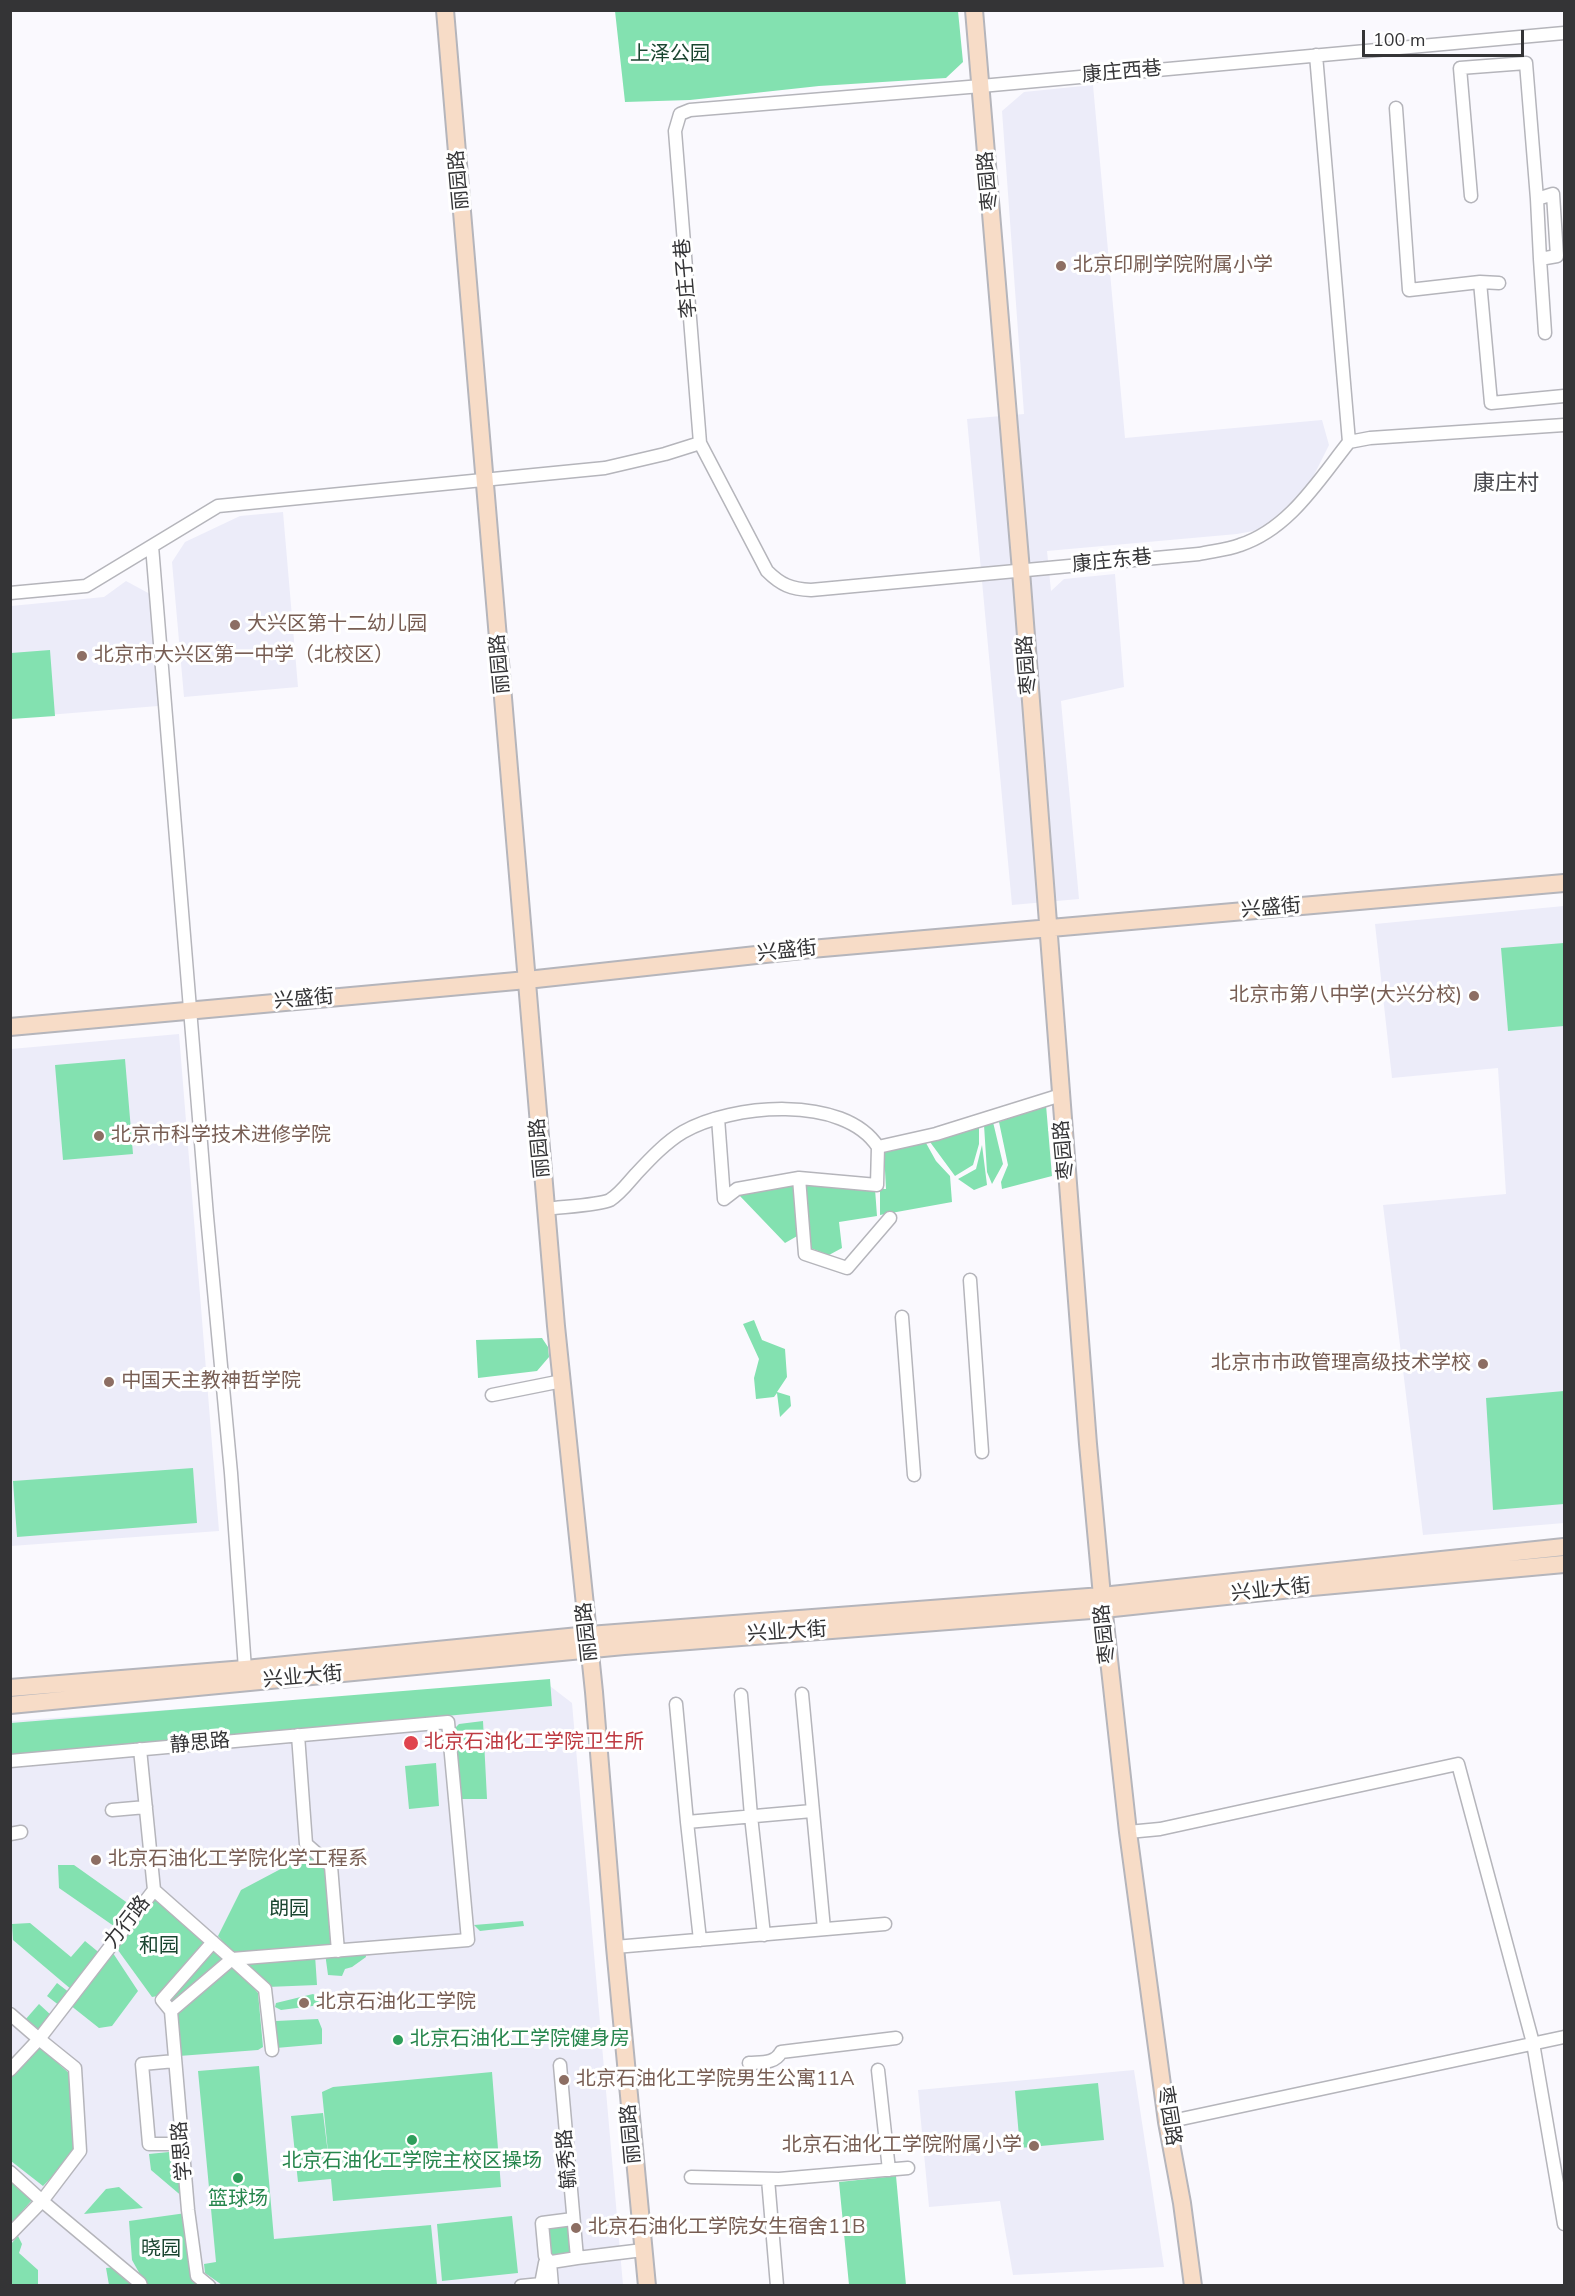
<!DOCTYPE html>
<meta charset="utf-8">
<style>
body{margin:0}
#map{position:relative;width:1575px;height:2296px;overflow:hidden;background:#faf9fe;font-family:"Nunito Sans",sans-serif}
canvas{display:block}
.frame{position:absolute;inset:0;border:12px solid #343436;pointer-events:none}
.scale{position:absolute;left:1362px;top:30px;width:162px;height:27px;box-sizing:border-box;border:3px solid #343436;border-top:0;padding-left:8px;font-size:18px;line-height:21px;white-space:nowrap;color:#343436;-webkit-text-stroke:4px #fff;paint-order:stroke}
</style>
<div id="map">
<canvas width="1575" height="2296"></canvas>
<div class="frame"></div>
<div class="scale">100 m</div>
</div>
<script>
const context = document.querySelector('canvas').getContext('2d');
context.lineJoin = 'round';
function fillPath(path, color) {
  context.fillStyle = color;
  context.fill(path, 'evenodd');
}
function trace(path, color, width, dash) {
  context.strokeStyle = color;
  context.lineWidth = width;
  context.lineCap = dash ? 'butt' : 'round';
  context.setLineDash(dash || []);
  context.stroke(path);
}
function write(font, color, halo, rows, align = 'center') {
  context.font = font + ' "Nunito Sans","Noto Sans SC",sans-serif';
  context.lineWidth = 6;
  context.setLineDash([]);
  context.textBaseline = 'middle';
  context.strokeStyle = halo;
  context.fillStyle = color;
  for (const [text, x, y, turn = 0] of rows) {
    context.save();
    context.translate(x, y);
    context.rotate((+turn || 0) * Math.PI / 180);
    context.textAlign = isNaN(turn) ? turn : align;
    if (halo) context.strokeText(text, 0, 0);
    context.fillText(text, 0, 0);
    context.restore();
  }
}
const built = new Path2D(`
 M1093 85 1125 438 1322 420 1329 445 1299 505 1275 527 1237 534 1047 551 1051 591 1064 579 1115 574 1124 687 1061 701 1079 899 1012 905 967 419 1024 414 1002 111 1024 92Z
 M283 512 298 687 184 697 172 562 185 542 240 516Z
 M126 581 150 594 158 706 11 718V606L104 597Z
 M1564 906V1523L1423 1535 1383 1205 1506 1194 1498 1068 1392 1078 1375 924Z
 M179 1034 219 1531 11 1546V1049Z
 M546 1683 572 1703 623 2285 11 2286V1721Z
 M1134 2070 1164 2267 1013 2275 1000 2201 929 2207 918 2090Z`);
const green = new Path2D(`
 M615 11H958L963 62 946 78 819 86 690 100 625 102Z
 M50 650 55 716 11 719V653Z
 M1564 943V1026L1508 1031 1501 948Z
 M125 1059 133 1154 63 1160 55 1065Z
 M1046 1105 1052 1176 1002 1189 1001 1182 1008 1165 999 1122Z
 M993 1122 1003 1164 992 1184 987 1172 984 1125Z
 M979 1125V1144L973 1165 955 1176 930 1142Z
 M926 1143 936 1161 950 1176 952 1202 880 1215V1189H886L884 1152Z
 M982 1145 987 1185 974 1190 958 1179 976 1169Z
 M794 1181 799 1235 785 1243 739 1195 758 1188Z
 M804 1181 875 1189 877 1216 839 1222 842 1248 829 1255 810 1248Z
 M754 1320 762 1340 785 1349 787 1377 777 1392 790 1396 791 1406 780 1417 777 1393 774 1397 756 1399 754 1378 759 1359 743 1324Z
 M542 1338 548 1347 549 1357 537 1371 478 1378 476 1340Z
 M1564 1391V1504L1493 1510 1486 1398Z
 M193 1468 197 1523 17 1537 13 1481Z
 M550 1679 552 1706 11 1757V1723Z
 M483 1721 487 1799H460L455 1728 459 1724Z
 M436 1763 439 1806 409 1809 405 1766Z
 M309 1854 326 1868 334 1947 234 1955 218 1936 241 1890Z
 M58 1865H74L136 1909 121 1931 59 1888Z
 M155 1898 207 1942 163 1995 152 1997 115 1946Z
 M523 1921 524 1926 480 1931 474 1925Z
 M30 1923 71 1957 85 1941 102 1955 72 1990 13 1940 12 1924Z
 M213 1942 232 1959 171 2011 162 2000Z
 M111 1950 138 1991 112 2026 99 2028 70 2005Z
 M365 1950 366 1957 352 1967 345 1969 342 1976 328 1975 325 1953Z
 M315 1955 317 1985 267 1987 248 1969 249 1963Z
 M233 1964 258 1993 263 2047 258 2050 179 2056 176 2013Z
 M57 1983 70 1993 60 2006 47 1996Z
 M313 1994 322 1999 320 2005 281 2010 275 2007 276 2003Z
 M39 2004 52 2016 38 2031 25 2020Z
 M318 2019 322 2029V2044L276 2048V2021Z
 M40 2047 71 2075 76 2152 43 2186 11 2161 10 2073Z
 M259 2066 274 2239 431 2225 437 2285H222L205 2273 204 2264 216 2262 198 2071Z
 M492 2072 501 2187 333 2201 331 2179 298 2182 291 2116 323 2113 329 2162 322 2092 333 2087Z
 M1098 2083 1104 2140 1020 2148 1015 2091Z
 M179 2151 184 2198 151 2170 149 2154Z
 M896 2176 906 2285H849L839 2182Z
 M11 2181 32 2200 11 2224Z
 M119 2187 143 2208 84 2214 106 2189Z
 M186 2213 196 2285H146L132 2260 129 2221Z
 M512 2216 518 2273 442 2281 437 2224Z
 M546 2224 572 2225V2254L553 2257 549 2253Z
 M18 2236 22 2244 19 2253 38 2270V2285H11V2244Z
 M116 2267 137 2285H109L106 2268Z`);
const street = new Path2D(`
 M1564 33 981 86 690 110 680 114 675 131 700 443 767 571C781 585 791 589 811 590L1199 554C1212 551 1227 550 1240 545 1289 529 1318 481 1349 442L1370 438 1564 425
 M1316 55 1349 442
 M1396 108 1409 290 1480 282 1499 283
 M1471 196 1460 68 1526 63 1537 199 1553 194 1557 256 1540 259 1537 199
 M1540 259 1545 333
 M1480 282 1491 403 1564 396
 M152 546 207 1216 231 1473 245 1669
 M10 593 86 586 218 506 605 468 665 454 700 443
 M718 1118 724 1199
 M799 1178 877 1185 878 1147
 M724 1199 737 1189 799 1178 805 1254 847 1268 890 1218
 M547 1209C560 1207 600 1205 610 1200 620 1194 628 1183 636 1174 650 1159 666 1142 683 1132 731 1104 844 1094 878 1147L936 1134 1061 1095
 M970 1280 982 1452
 M902 1317 914 1475
 M492 1395 562 1381
 M802 1694 824 1929
 M741 1695 751 1816 764 1935
 M676 1704 687 1822
 M298 1735 306 1844 331 1866 338 1951
 M140 1749 154 1890
 M10 1761 448 1722 468 1940 232 1959 265 1989 272 2050
 M112 1810 146 1807
 M1128 1832 1160 1829 1458 1764 1533 2043 1564 2224
 M10 1834 21 1832
 M700 1940 687 1822 812 1811
 M615 1947 885 1924
 M171 2011 188 2210 197 2276 209 2286
 M171 2011 162 2000 213 1942
 M10 2014 39 2039 154 1890 232 1959 171 2011
 M175 2061 142 2064 149 2144H182
 M749 2063C761 2062 775 2064 781 2052L896 2038
 M560 2065 577 2258 643 2250
 M10 2070 39 2039 75 2068 80 2151 42 2201 10 2172
 M878 2070 889 2170
 M1167 2122 1564 2037
 M691 2177 779 2179 908 2168
 M768 2179 777 2286
 M10 2234 42 2201 140 2283 141 2286
 M521 2286 541 2284 545 2263 577 2258
 M552 2286 550 2262 545 2256 542 2223 573 2219`);
const secondary = new Path2D(`
 M445 10 556 1326 594 1692 615 1947 647 2286
 M974 10 1021 571 1088 1444 1102 1596 1128 1832 1167 2122 1182 2203 1193 2286
 M10 1027 527 980 811 949 1564 883
 M10 1688 245 1669 589 1635 1102 1596 1564 1547
 M10 1705 624 1646 1104 1609 1301 1588 1564 1564`);
const markers = [
 [1061,266,6,"#8d6e63"],
 [235,625,6,"#8d6e63"],
 [82,656,6,"#8d6e63"],
 [1474,996,6,"#8d6e63"],
 [99,1136,6,"#8d6e63"],
 [1483,1364,6,"#8d6e63"],
 [109,1382,6,"#8d6e63"],
 [411,1743,8,"#e0444e"],
 [96,1860,6,"#8d6e63"],
 [304,2003,6,"#8d6e63"],
 [398,2040,6,"#2e9e5b"],
 [564,2080,6,"#8d6e63"],
 [412,2140,6,"#2e9e5b"],
 [1034,2146,6,"#8d6e63"],
 [238,2178,6,"#2e9e5b"],
 [576,2228,6,"#8d6e63"]
];
const parkNames = [
 ["上泽公园",670,55],
 ["朗园",289,1910],
 ["和园",159,1947],
 ["晓园",161,2250]
];
const streetNames = [
 ["康庄西巷",1122,73,-5],
 ["丽园路",460,180,-95],
 ["枣园路",989,181,-95],
 ["李庄子巷",687,278,-95],
 ["康庄东巷",1112,562,-6],
 ["丽园路",501,664,-95],
 ["枣园路",1028,665,-94],
 ["兴盛街",1271,909,-5],
 ["兴盛街",787,952,-6],
 ["兴盛街",304,1000,-5],
 ["丽园路",541,1148,-95],
 ["枣园路",1065,1150,-95],
 ["兴业大街",1271,1591,-6],
 ["丽园路",588,1632,-96],
 ["兴业大街",787,1633,-4],
 ["枣园路",1106,1634,-96],
 ["兴业大街",303,1678,-5],
 ["静思路",200,1744,-5],
 ["力行路",128,1923,-52],
 ["枣园路",1168,2116,81],
 ["丽园路",632,2134,-95],
 ["学思路",183,2151,-95],
 ["毓秀路",568,2159,-95]
];
const educationNames = [
 ["北京印刷学院附属小学",1073,266],
 ["大兴区第十二幼儿园",247,625],
 ["北京市大兴区第一中学（北校区）",94,656],
 ["北京市第八中学(大兴分校)",1462,996,"right"],
 ["北京市科学技术进修学院",111,1136],
 ["北京市市政管理高级技术学校",1471,1364,"right"],
 ["中国天主教神哲学院",121,1382],
 ["北京石油化工学院化学工程系",108,1860],
 ["北京石油化工学院",316,2003],
 ["北京石油化工学院男生公寓11A",576,2080],
 ["北京石油化工学院附属小学",1022,2146,"right"],
 ["北京石油化工学院女生宿舍11B",588,2228]
];
const healthNames = [
 ["北京石油化工学院卫生所",424,1743]
];
const leisureNames = [
 ["北京石油化工学院健身房",410,2040,"left"],
 ["北京石油化工学院主校区操场",412,2162],
 ["篮球场",238,2200]
];
const quarterNames = [
 ["康庄村",1506,485]
];
fillPath(built, '#ececf9');
fillPath(green, '#83e1b0');
trace(street, '#b5b5bb', 15);
trace(secondary, '#b5b5bb', 20);
trace(street, '#fff', 12);
trace(secondary, '#f7dcc7', 16);
for (const [x, y, r, color] of markers) {
  const dot = new Path2D();
  dot.arc(x, y, r, 0, 2 * Math.PI);
  context.fillStyle = color;
  context.fill(dot);
  trace(dot, '#fff', 2);
}
write('20px', '#1b4631', '#fff', parkNames);
write('20px', '#343436', '#fff', streetNames);
write('20px', '#785e54', '#fff', educationNames, 'left');
write('20px', '#be3a42', '#fff', healthNames, 'left');
write('20px', '#27864d', '#fff', leisureNames);
write('22px', '#4b4b50', '#fff', quarterNames);
</script>
